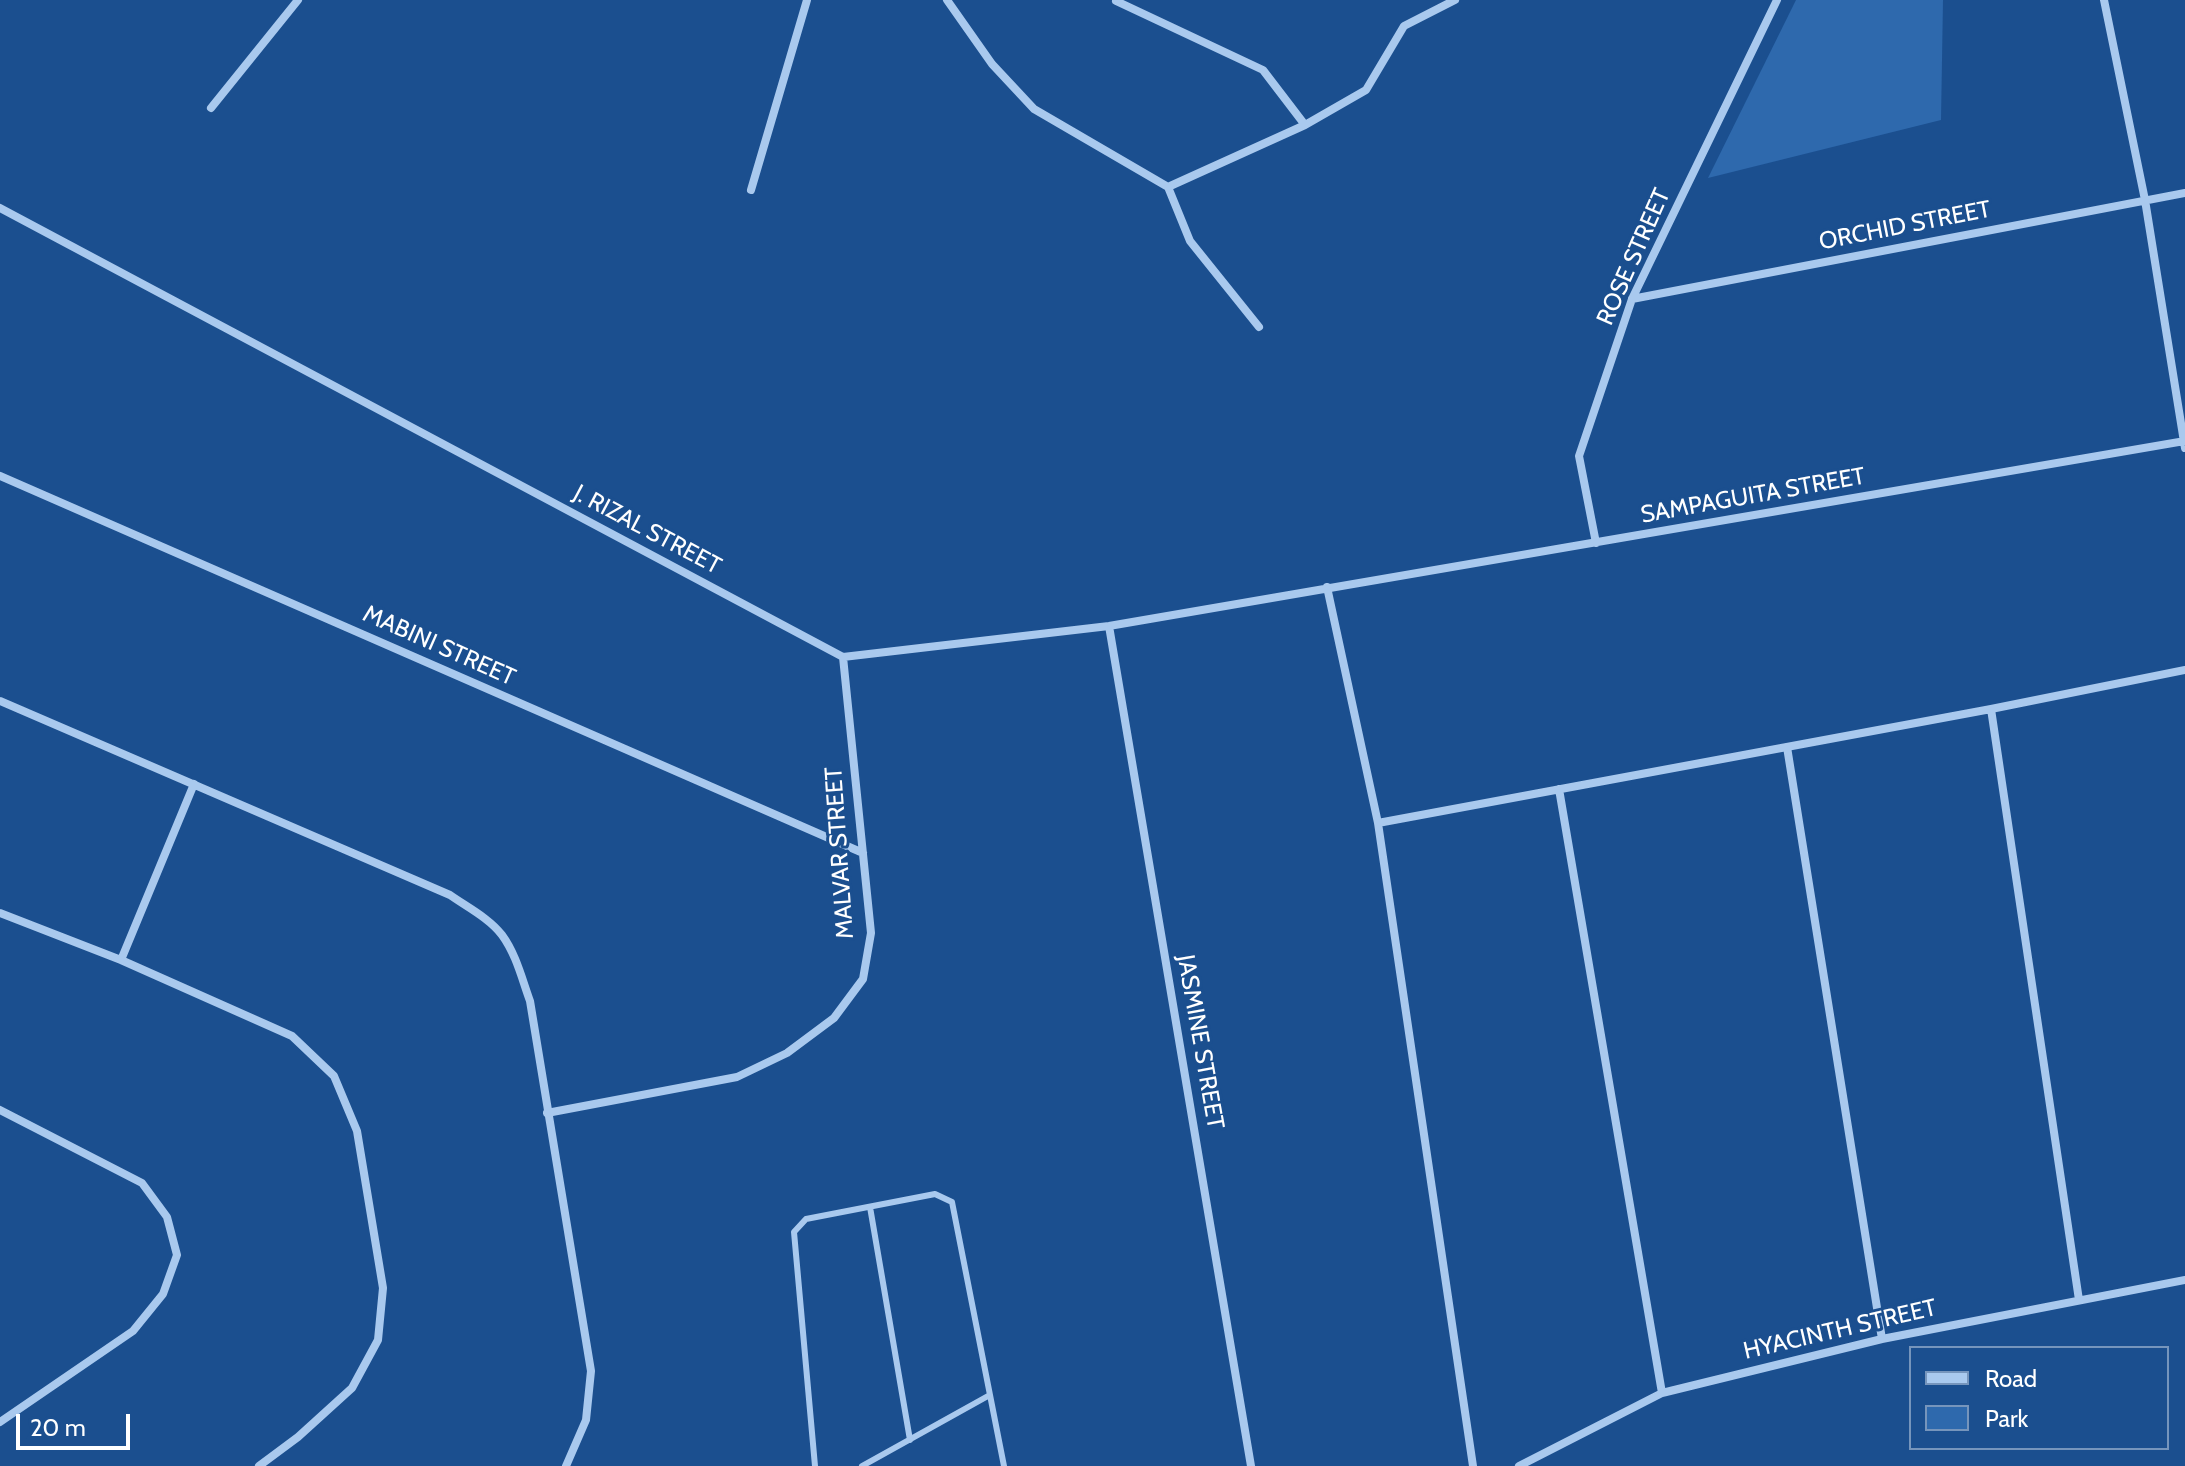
<!DOCTYPE html>
<style>
body{margin:0}
#map{position:relative;width:2185px;height:1466px;overflow:hidden;background:#1b4f8f;font-family:Cabin,sans-serif}
canvas{display:block}
.legend{position:absolute;left:1909px;top:1346px;width:260px;height:104px;box-sizing:border-box;background:#1b4f8f;border:2px solid #7695bc;margin:0;padding:10px 14px;list-style:none;font-size:24px;color:#fff}
.legend li{display:flex;align-items:center;gap:16px;height:40px}
.legend b{width:40px;border:2px solid #7695bc}
.scale{position:absolute;left:16px;top:1414px;width:114px;height:36px;box-sizing:border-box;border:4px solid #fff;border-top:0;padding-left:10px;font-size:24px;line-height:28px;white-space:nowrap;color:#fff;-webkit-text-stroke:6px #1b4f8f;paint-order:stroke}
</style>
<div id="map">
<canvas width="2185" height="1466"></canvas>
<ul class="legend">
<li><b style="height:10px;background:#a9c9ee"></b>Road</li>
<li><b style="height:22px;background:#2e69ad"></b>Park</li>
</ul>
<div class="scale">20 m</div>
</div>
<script>
const context = document.querySelector('canvas').getContext('2d');
context.lineJoin = 'round';
function fillPath(path, color) {
  context.fillStyle = color;
  context.fill(path, 'evenodd');
}
function trace(path, color, width, dash) {
  context.strokeStyle = color;
  context.lineWidth = width;
  context.lineCap = dash ? 'butt' : 'round';
  context.setLineDash(dash || []);
  context.stroke(path);
}
function write(font, color, halo, rows, align = 'center') {
  context.font = font + ' Cabin,sans-serif';
  context.lineWidth = 6;
  context.setLineDash([]);
  context.textBaseline = 'middle';
  context.strokeStyle = halo;
  context.fillStyle = color;
  for (const [text, x, y, turn = 0] of rows) {
    context.save();
    context.translate(x, y);
    context.rotate((+turn || 0) * Math.PI / 180);
    context.textAlign = isNaN(turn) ? turn : align;
    if (halo) context.strokeText(text, 0, 0);
    context.fillText(text, 0, 0);
    context.restore();
  }
}
const green = new Path2D(`
 M1796 0H1943L1941 120 1708 178Z`);
const service = new Path2D(`
 M870 1207 910 1440
 M815 1466 794 1232 806 1219 935 1194 952 1202 1004 1466
 M862 1466 988 1396`);
const minor = new Path2D(`
 M947 0 992 64 1034 109 1168 187 1305 125 1366 90 1404 26 1455 0
 M2104 0 2145 200 2185 448
 M1116 1 1263 70 1305 125
 M211 108 298 0
 M1168 187 1190 241 1259 327
 M751 190 807 0
 M0 208 843 657 1109 626 2185 441
 M1632 299 2185 193
 M0 476 863 853
 M1596 543 1579 456 1632 299 1777 0
 M1327 587 1378 823 1473 1466
 M1109 626 1251 1466
 M0 701 450 895C467 907 489 918 502 935 516 954 522 979 530 1001L591 1371 586 1420 566 1466
 M1991 709 2079 1300
 M1787 747 1882 1339
 M1559 789 1662 1393
 M1378 823 1991 709 2185 670
 M0 913 121 960 292 1036 334 1076 357 1131 383 1288 378 1340 352 1388 298 1437 259 1466
 M121 960 194 784
 M0 1110 142 1183 167 1217 177 1255 163 1294 133 1331 0 1422
 M547 1113 737 1077 787 1053 834 1018 863 979 871 933 843 657
 M1519 1466 1662 1393 1882 1339 2185 1280`);
const streetNames = [
 ["ORCHID STREET",1905,226,-11],
 ["ROSE STREET",1634,257,-66],
 ["SAMPAGUITA STREET",1753,496,-10],
 ["J. RIZAL STREET",647,530,28],
 ["MABINI STREET",439,646,24],
 ["MALVAR STREET",840,853,-94],
 ["JASMINE STREET",1200,1042,80],
 ["HYACINTH STREET",1840,1330,-13]
];
fillPath(green, '#2e69ad');
trace(service, '#a9c9ee', 6);
trace(minor, '#a9c9ee', 8);
write('24px', '#fff', '#1b4f8f', streetNames);
</script>
